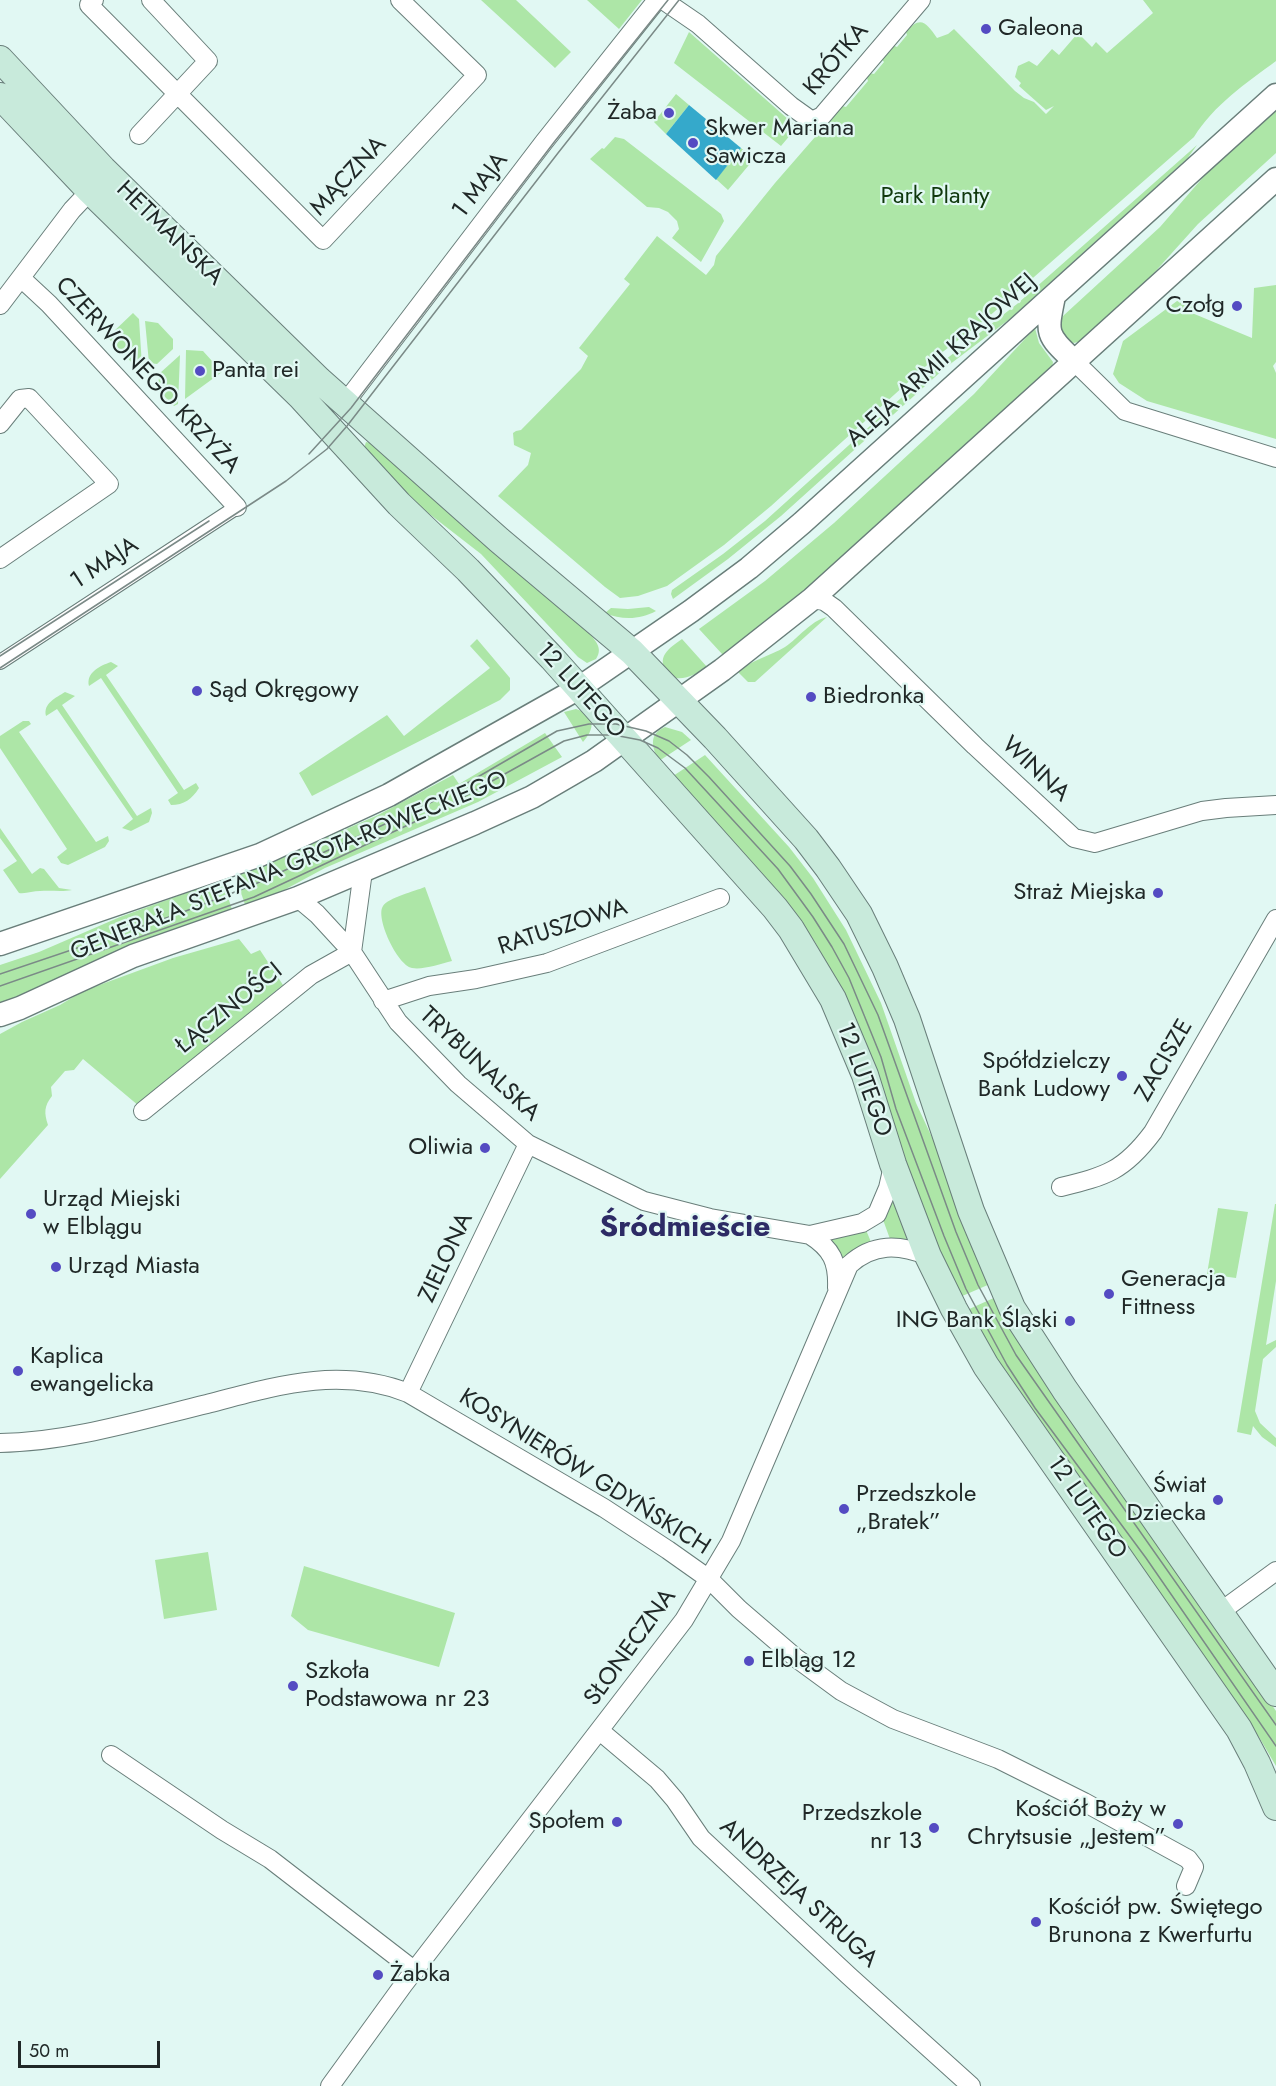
<!DOCTYPE html>
<meta charset="utf-8">
<style>
body{margin:0}
#map{position:relative;width:1276px;height:2086px;overflow:hidden;background:#e1f8f3;font-family:Jost,sans-serif}
canvas{display:block}
.scale{position:absolute;left:18px;top:2041px;width:142px;height:27px;box-sizing:border-box;border:3px solid #202827;border-top:0;padding-left:8px;font-size:18px;line-height:21px;white-space:nowrap;color:#202827;-webkit-text-stroke:4px #e1f8f3;paint-order:stroke}
</style>
<div id="map">
<canvas width="1276" height="2086"></canvas>
<div class="scale">50 m</div>
</div>
<script>
const context = document.querySelector('canvas').getContext('2d');
context.lineJoin = 'round';
function fillPath(path, color) {
  context.fillStyle = color;
  context.fill(path, 'evenodd');
}
function trace(path, color, width, dash) {
  context.strokeStyle = color;
  context.lineWidth = width;
  context.lineCap = dash ? 'butt' : 'round';
  context.setLineDash(dash || []);
  context.stroke(path);
}
function write(font, color, halo, rows, align = 'center') {
  context.font = font + ' Jost,sans-serif';
  context.lineWidth = 4.5;
  context.setLineDash([]);
  context.textBaseline = 'middle';
  context.strokeStyle = halo;
  context.fillStyle = color;
  for (const [text, x, y, turn = 0] of rows) {
    context.save();
    context.translate(x, y);
    context.rotate((+turn || 0) * Math.PI / 180);
    context.textAlign = isNaN(turn) ? turn : align;
    if (halo) context.strokeText(text, 0, 0);
    context.fillText(text, 0, 0);
    context.restore();
  }
}
const green = new Path2D(`
 M481 0H516L571 52 555 68Z
 M587 0H642L619 29Z
 M1143 0H1276V61C1246 83 1214 105 1194 137L986 319 936 357 771 506 724 545 667 586 638 596 620 598 605 587 498 496 528 465 531 453 514 445 513 433 516 431 521 430 581 369 588 356 579 348 630 284 624 279 657 236 706 275 714 265 716 256 775 183 842 106 846 107 868 81 865 72 874 74 884 62 879 56 890 44 897 47 907 35 906 32C921 14 927 24 937 38L948 34 954 29 1015 91 1024 98 1034 102 1046 114 1054 106 1046 110 1019 86 1021 83 1015 77 1018 66 1029 61 1037 66 1052 49 1059 55 1078 33 1092 47 1096 42 1107 53 1153 13Z
 M689 32 797 127 781 146 674 63Z
 M676 94 689 105 666 134 654 122Z
 M1276 109V153L1198 224 1144 284 1081 341 1074 343 1065 340 1059 324 1063 316 1160 227 1212 167Z
 M615 137 624 139 721 214 724 221 701 262 672 238 679 229 677 221 668 212 659 208 647 207 590 159 602 148 604 149Z
 M1197 145 1187 159 1011 318 945 368 781 516 728 559 673 599 671 594 672 590 723 554 765 521 932 370 1017 304Z
 M741 148 754 159 728 190 716 179Z
 M1276 285V362L1273 366 1276 373V439L1147 401 1119 383 1113 374 1123 341 1177 301 1193 303 1192 313 1252 338 1254 288Z
 M133 313 139 319 142 366 137 368 109 339 112 333Z
 M145 321 158 323 173 339V349L157 364 149 363Z
 M1035 328 1039 343 1053 362 1052 368 788 606 723 655 699 629 765 581 834 523 974 394Z
 M186 350 203 351 222 372 185 399Z
 M180 355 178 404 174 406 157 389 160 373Z
 M366 442 371 443 587 630C594 640 604 647 596 659L587 663 578 657 481 554 414 502 364 448Z
 M649 607 656 611C640 620 621 620 605 613L611 608 628 609Z
 M827 617 755 682H748L738 672C751 660 770 656 785 647 799 638 810 621 827 617Z
 M477 639 510 678V690L500 700 312 796 299 773 387 715 404 736 490 668 470 646Z
 M682 639 708 668C699 672 686 680 676 678 671 677 671 676 668 673 655 658 669 648 682 639Z
 M111 662 118 666 106 675 184 790 196 783 199 788C192 799 184 805 171 805L168 800 178 793 101 678 89 686C86 673 99 666 111 662Z
 M65 692 75 696 62 705 137 816 151 808 152 813 149 822 131 831 122 828 133 819 57 709 46 716C43 703 56 698 65 692Z
 M576 709C596 715 595 729 583 742L564 712Z
 M23 721H29L31 724 19 732 96 842 108 836 109 841 105 847 68 865 61 863 57 857 67 849 0 748V736Z
 M665 727 682 732 691 740 659 761C652 748 648 734 665 727Z
 M545 733 562 757 478 802 325 868 247 910 235 876 303 848 378 815 453 775 459 784Z
 M705 755 789 847 813 878 846 930 881 1003 916 1103 943 1161 990 1284 960 1297 928 1227 871 1058 836 980 815 942 782 896 673 776Z
 M0 828 32 874 40 868 44 869 59 888 72 890C61 892 52 890 40 891 33 891 26 894 19 893L3 870 17 861 0 838Z
 M222 880 234 915 0 1005V965L39 952 120 917Z
 M425 887 452 961C440 964 423 970 412 968 397 965 375 917 383 906 388 898 415 891 425 887Z
 M239 939 251 954 260 950 283 985 150 1094 139 1106 83 1059 74 1070 65 1071 51 1087 52 1096C44 1106 44 1113 48 1125L0 1179V1034L22 1022 60 1005 83 991 173 958Z
 M892 1202 895 1204 907 1237 906 1241 890 1239 882 1217Z
 M1275 1204H1276V1281L1266 1345 1276 1340V1347L1263 1359 1255 1411 1260 1423 1276 1438V1447L1262 1437 1253 1426 1251 1435 1237 1432Z
 M1218 1208 1248 1212 1236 1278 1207 1274Z
 M866 1230 871 1242 843 1259 831 1239Z
 M996 1297 1276 1711V1766L1259 1737 1144 1574 987 1345 967 1310Z
 M208 1552 217 1610 164 1619 155 1560Z
 M304 1566 455 1613 439 1667 308 1630 291 1616Z`);
const water = new Path2D(`
 M689 105 741 148 716 180 666 134Z`);
const pedestrian = new Path2D(`
 M0 662 237 507`);
const minor = new Path2D(`
 M94 0 89 5 323 240 477 75 400 0
 M663 0 698 24 791 106 812 121 822 116 921 0
 M139 135 208 61 151 0
 M21 278 49 304 237 507
 M0 305 72 210 90 191
 M1075 362 1125 411 1276 458
 M345 403 544 142 657 0
 M0 424 20 399 29 398 109 484 0 559
 M812 599 824 601 834 608 975 746 1074 838 1095 843 1202 811 1226 808 1276 805
 M298 898 317 914 352 952 398 1022 458 1084 528 1144 644 1201 710 1218 810 1235 862 1223 877 1214 888 1188 893 1166
 M352 952 363 871
 M383 1001 429 986 476 979 547 963 720 898
 M143 1111 311 975 352 952
 M1061 1187C1106 1176 1124 1171 1153 1132L1276 919
 M810 1235C832 1249 838 1262 837 1288
 M408 1393 528 1144
 M0 1443C68 1442 141 1420 207 1404 276 1386 339 1366 408 1393L604 1508 668 1550 709 1579 739 1609 796 1658 841 1691 893 1719 998 1759 1084 1802 1188 1859 1194 1867 1186 1886
 M1220 1612 1276 1571
 M600 1731 657 1779 675 1800 701 1838 849 1976 971 2086
 M111 1755 222 1830 270 1859 415 1971
 M330 2086 404 1984 684 1620 731 1541 849 1265C873 1243 899 1244 928 1256`);
const tertiary = new Path2D(`
 M1054 296C1046 335 1046 334 1075 362
 M0 944 260 855 389 795 579 688 691 611 749 568 802 523 1276 95
 M0 1015 20 1008 133 956 298 898 475 823 532 797 594 761 722 670 812 599 1276 179`);
const secondary = new Path2D(`
 M0 59 103 169 319 380 499 540 632 652 715 738 806 839 828 868 859 914 885 967 907 1019 971 1211 1012 1308 1065 1390 1276 1693
 M0 96 90 191 301 397 399 504 468 570 552 658 775 908 791 929 833 999 865 1075 893 1164 928 1256 954 1309 986 1366 1239 1729 1257 1763 1276 1807`);
const tram = new Path2D(`
 M309 454 351 408 555 141 668 0
 M0 656 209 521
 M0 668 286 481 327 449 347 426 558 153 679 0
 M0 974 178 914 253 885 424 806 464 785 557 731 589 724H616L646 731 669 741 687 755 709 777 790 866 811 894 844 944 878 1015 956 1232 978 1285 1016 1355 1276 1725
 M0 986 254 897 440 810 564 741 587 735H614L640 740 658 748 685 768 778 869 813 917 832 947 849 978 881 1057 896 1109 944 1236 966 1289 1007 1365 1035 1408 1146 1558 1276 1746`);
const markers = [
 [986,29,6,"#544bc2"],
 [669,113,6,"#544bc2"],
 [693,143,6,"#544bc2"],
 [1237,306,6,"#544bc2"],
 [200,371,6,"#544bc2"],
 [197,691,6,"#544bc2"],
 [811,697,6,"#544bc2"],
 [1158,893,6,"#544bc2"],
 [1122,1076,6,"#544bc2"],
 [485,1148,6,"#544bc2"],
 [31,1214,6,"#544bc2"],
 [56,1267,6,"#544bc2"],
 [1109,1294,6,"#544bc2"],
 [1070,1321,6,"#544bc2"],
 [18,1371,6,"#544bc2"],
 [1218,1500,6,"#544bc2"],
 [844,1509,6,"#544bc2"],
 [749,1661,6,"#544bc2"],
 [293,1686,6,"#544bc2"],
 [617,1822,6,"#544bc2"],
 [1178,1824,6,"#544bc2"],
 [934,1828,6,"#544bc2"],
 [1036,1922,6,"#544bc2"],
 [378,1975,6,"#544bc2"]
];
const poiNames = [
 ["Galeona",998,29],
 ["Żaba",657,113,"right"],
 ["Skwer Mariana",705,129],
 ["Sawicza",705,157],
 ["Czołg",1225,306,"right"],
 ["Panta rei",212,371],
 ["Sąd Okręgowy",209,691],
 ["Biedronka",823,697],
 ["Straż Miejska",1146,893,"right"],
 ["Spółdzielczy",1110,1062,"right"],
 ["Bank Ludowy",1110,1090,"right"],
 ["Oliwia",473,1148,"right"],
 ["Urząd Miejski",43,1200],
 ["w Elblągu",43,1228],
 ["Urząd Miasta",68,1267],
 ["Generacja",1121,1280],
 ["Fittness",1121,1308],
 ["ING Bank Śląski",1058,1321,"right"],
 ["Kaplica",30,1357],
 ["ewangelicka",30,1385],
 ["Świat",1206,1486,"right"],
 ["Dziecka",1206,1514,"right"],
 ["Przedszkole",856,1495],
 ["„Bratek”",856,1523],
 ["Elbląg 12",761,1661],
 ["Szkoła",305,1672],
 ["Podstawowa nr 23",305,1700],
 ["Kościół Boży w",1166,1810,"right"],
 ["Chrytsusie „Jestem”",1166,1838,"right"],
 ["Przedszkole",922,1814,"right"],
 ["nr 13",922,1842,"right"],
 ["Społem",605,1822,"right"],
 ["Kościół pw. Świętego",1048,1908],
 ["Brunona z Kwerfurtu",1048,1936],
 ["Żabka",390,1975]
];
const streetNames = [
 ["KRÓTKA",837,60,-50],
 ["MĄCZNA",349,177,-47],
 ["1 MAJA",481,186,-53],
 ["HETMAŃSKA",169,234,44],
 ["ALEJA ARMII KRAJOWEJ",942,361,-42],
 ["CZERWONEGO KRZYŻA",147,376,47],
 ["1 MAJA",105,564,-33],
 ["12 LUTEGO",580,691,48],
 ["WINNA",1035,770,43],
 ["GENERAŁA STEFANA GROTA-ROWECKIEGO",289,867,-22],
 ["RATUSZOWA",563,928,-18],
 ["ŁĄCZNOŚCI",230,1009,-39],
 ["ZACISZE",1165,1061,-60],
 ["TRYBUNALSKA",479,1065,43],
 ["12 LUTEGO",863,1080,70],
 ["ZIELONA",447,1258,-65],
 ["KOSYNIERÓW GDYŃSKICH",584,1473,32],
 ["12 LUTEGO",1086,1508,55],
 ["SŁONECZNA",631,1648,-54],
 ["ANDRZEJA STRUGA",798,1894,43]
];
const parkNames = [
 ["Park Planty",935,197]
];
const districtNames = [
 ["Śródmieście",685,1229]
];
fillPath(green, '#ade6a7');
fillPath(water, '#35a9cb');
trace(pedestrian, '#697e7a', 16);
trace(minor, '#697e7a', 20);
trace(tertiary, '#697e7a', 25);
trace(secondary, '#697e7a', 28);
trace(pedestrian, '#fff', 14);
trace(minor, '#fff', 18);
trace(tertiary, '#fff', 22);
trace(secondary, '#c8eadb', 26);
trace(tram, '#7b8a87', 1.5);
for (const [x, y, r, color] of markers) {
  const dot = new Path2D();
  dot.arc(x, y, r, 0, 2 * Math.PI);
  context.fillStyle = color;
  context.fill(dot);
  trace(dot, '#e1f8f3', 2);
}
write('24px', '#202827', '#e1f8f3', poiNames, 'left');
write('24px', '#202827', '#e1f8f3', streetNames);
write('24px', '#10390d', '#e1f8f3', parkNames);
write('bold 30px', '#2d2b65', '#e1f8f3', districtNames);
</script>
